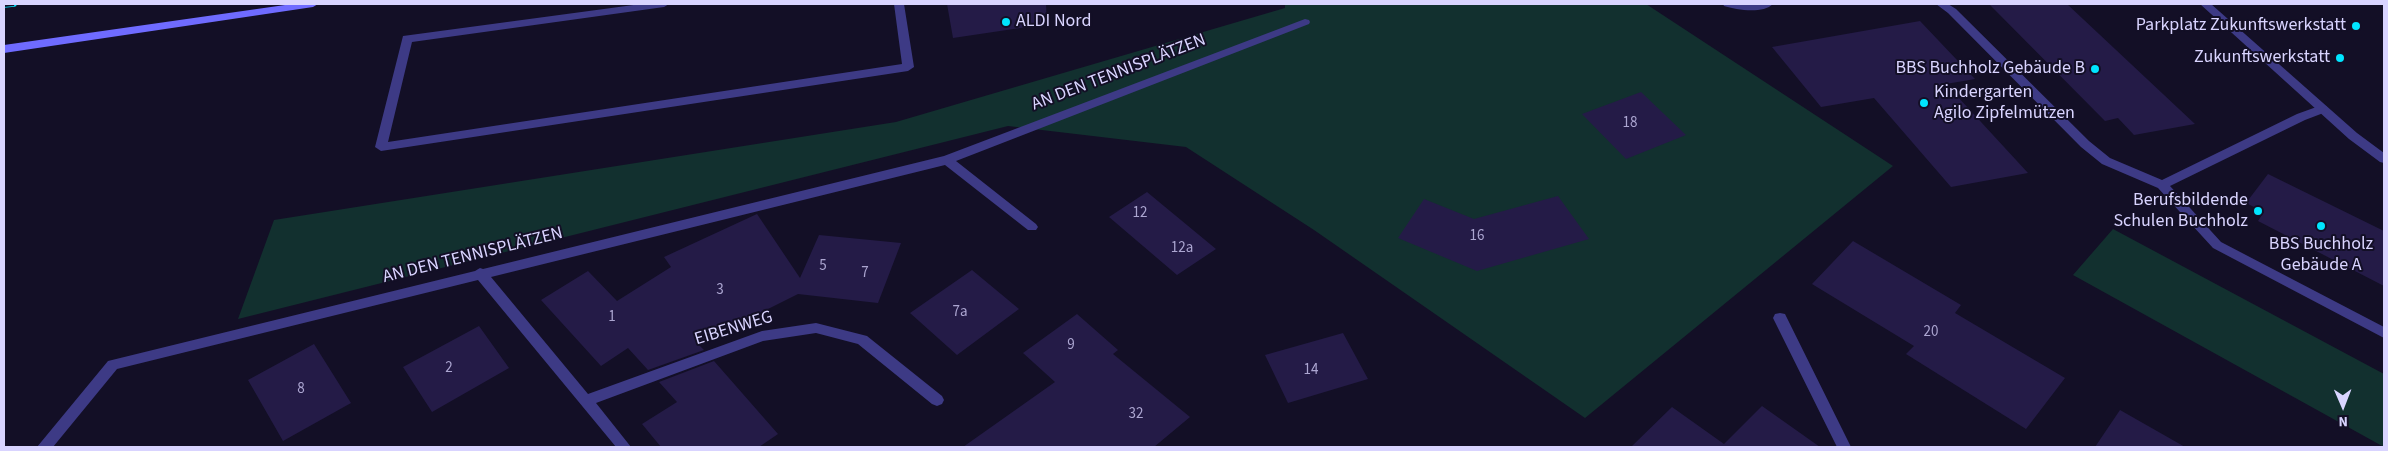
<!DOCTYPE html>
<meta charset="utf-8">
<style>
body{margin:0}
#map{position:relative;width:2388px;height:451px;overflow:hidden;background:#130f26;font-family:"Source Sans 3",sans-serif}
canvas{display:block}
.frame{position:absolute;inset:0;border:5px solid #d9d4ff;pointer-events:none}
.north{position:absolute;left:2318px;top:381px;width:50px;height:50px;-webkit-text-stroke:4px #130f26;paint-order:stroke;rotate:179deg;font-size:14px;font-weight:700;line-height:20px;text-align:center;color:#d9d4ff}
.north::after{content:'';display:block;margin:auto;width:18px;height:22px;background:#d9d4ff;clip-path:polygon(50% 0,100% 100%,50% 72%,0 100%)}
</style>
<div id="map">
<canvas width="2388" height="451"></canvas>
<div class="frame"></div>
<div class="north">N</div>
</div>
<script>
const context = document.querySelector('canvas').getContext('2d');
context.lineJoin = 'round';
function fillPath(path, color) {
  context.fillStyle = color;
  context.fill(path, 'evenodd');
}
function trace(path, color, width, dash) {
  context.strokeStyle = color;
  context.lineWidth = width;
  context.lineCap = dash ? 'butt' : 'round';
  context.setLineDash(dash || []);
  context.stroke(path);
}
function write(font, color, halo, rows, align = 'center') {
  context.font = font + ' "Source Sans 3",sans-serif';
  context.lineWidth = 4;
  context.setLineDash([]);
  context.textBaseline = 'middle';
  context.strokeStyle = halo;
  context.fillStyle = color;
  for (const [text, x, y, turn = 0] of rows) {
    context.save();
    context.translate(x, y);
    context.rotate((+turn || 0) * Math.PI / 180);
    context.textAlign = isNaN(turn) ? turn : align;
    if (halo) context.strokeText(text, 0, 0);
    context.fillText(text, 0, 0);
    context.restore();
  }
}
const green = new Path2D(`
 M1285 4H1646L1893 166 1585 418 1314 230 1186 147 1008 126 238 319 274 220 896 122 1285 8Z
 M2113 229 2384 374V447L2073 275Z`);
const building = new Path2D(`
 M947 4H1046L1047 24 953 38Z
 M1989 4H2067L2195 124 2134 135 2118 118 2105 121Z
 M1920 21 1975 79 1946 84 2028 173 1951 187 1874 98 1821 107 1772 47Z
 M1641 92 1686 135 1626 159 1582 114Z
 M2268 174 2384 231V286L2258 221 2264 212 2246 203Z
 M1147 192 1216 249 1177 275 1109 217Z
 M1558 196 1589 239 1477 271 1398 238 1424 199 1474 219Z
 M757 214 800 278 819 235 901 243 878 303 798 294 698 344 704 350 648 370 628 348 601 366 541 300 588 271 617 301 671 267 664 257Z
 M1853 241 1961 305 1955 313 2065 378 2026 429 1906 354 1914 346 1812 284Z
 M972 270 1019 309 957 355 910 313Z
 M1077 314 1118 350 1113 354 1190 417 1154 447H963L1055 382 1023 353Z
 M479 326 509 368 432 412 403 367Z
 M1343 333 1368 379 1288 403 1265 355Z
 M314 344 351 403 283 441 248 380Z
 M714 361 778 434 759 447H661L642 424 677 402 659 382Z
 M1762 406 1820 447H1631L1672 407 1724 444Z
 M2120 410 2185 447H2095Z`);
const lane = new Path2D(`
 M641 4H669L664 7 412 42 388 142 902 64 894 4H904L914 67 908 71 381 151 375 147 403 36Z
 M1723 4H1773C1763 14 1737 10 1724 6Z
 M1936 4H1948L1956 9 2089 141 2110 158 2162 180 2297 114 2322 105 2326 106 2328 109 2326 112 2305 120 2170 186 2221 242 2384 327V338L2213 248 2158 188 2102 164 2081 147 1948 13Z`);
const street = new Path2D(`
 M2200 4H2211L2357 133 2384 153V163L2380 162 2349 139Z
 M1305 19 1309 20 1310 22 1309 24 956 161 1036 224 1038 227 1036 230H1028L945 165 491 277 588 394 762 331 816 323 867 336 942 396 944 400 942 404 937 406 932 404 858 344 816 333 763 341 596 403 631 447H616L478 280 117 369 53 447H37L108 361 475 271 480 268 483 269 944 156Z
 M1780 313 1785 314 1851 447H1837L1773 318 1775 314Z`);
const secondary = new Path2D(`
 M292 4H318L313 7 4 53V45Z`);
const rail = new Path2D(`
 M4 5 14 4`);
const markers = [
 [1006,22,5,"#00e5ff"],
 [2356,26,5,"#00e5ff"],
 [2340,58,5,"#00e5ff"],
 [2095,69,5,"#00e5ff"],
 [1924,103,5,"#00e5ff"],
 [2258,211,5,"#00e5ff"],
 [2321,226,5,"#00e5ff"]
];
const numberNames = [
 ["18",1630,124],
 ["12",1140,214],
 ["16",1477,237],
 ["12a",1182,249],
 ["5",823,267],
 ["7",865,274],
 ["3",720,291],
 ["7a",960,313],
 ["1",612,318],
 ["20",1931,333],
 ["9",1071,346],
 ["2",449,369],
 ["14",1311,371],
 ["8",301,390],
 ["32",1136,415]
];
const poiNames = [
 ["ALDI Nord",1016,22,"left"],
 ["Parkplatz Zukunftswerkstatt",2346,26],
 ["Zukunftswerkstatt",2330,58],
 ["BBS Buchholz Gebäude B",2085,69],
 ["Kindergarten",1934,93,"left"],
 ["Agilo Zipfelmützen",1934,114,"left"],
 ["Berufsbildende",2248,201],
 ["Schulen Buchholz",2248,222],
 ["BBS Buchholz",2321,245,"center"],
 ["Gebäude A",2321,266,"center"]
];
const streetNames = [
 ["AN DEN TENNISPLÄTZEN",1119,73,-21],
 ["AN DEN TENNISPLÄTZEN",473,256,-14],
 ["EIBENWEG",734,329,-17]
];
fillPath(green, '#12302f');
fillPath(building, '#241b47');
fillPath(lane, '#3d3a85');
fillPath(street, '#3d3a85');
fillPath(secondary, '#6f6bff');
trace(rail, '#00e5ff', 5.5);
trace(rail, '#130f26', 4, [11]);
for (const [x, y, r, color] of markers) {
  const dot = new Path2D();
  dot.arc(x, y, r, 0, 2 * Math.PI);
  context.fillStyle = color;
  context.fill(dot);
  trace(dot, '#130f26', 2);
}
write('15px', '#aca6d1', null, numberNames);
write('18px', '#d9d4ff', '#130f26', poiNames, 'right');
write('18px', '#d9d4ff', '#130f26', streetNames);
</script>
